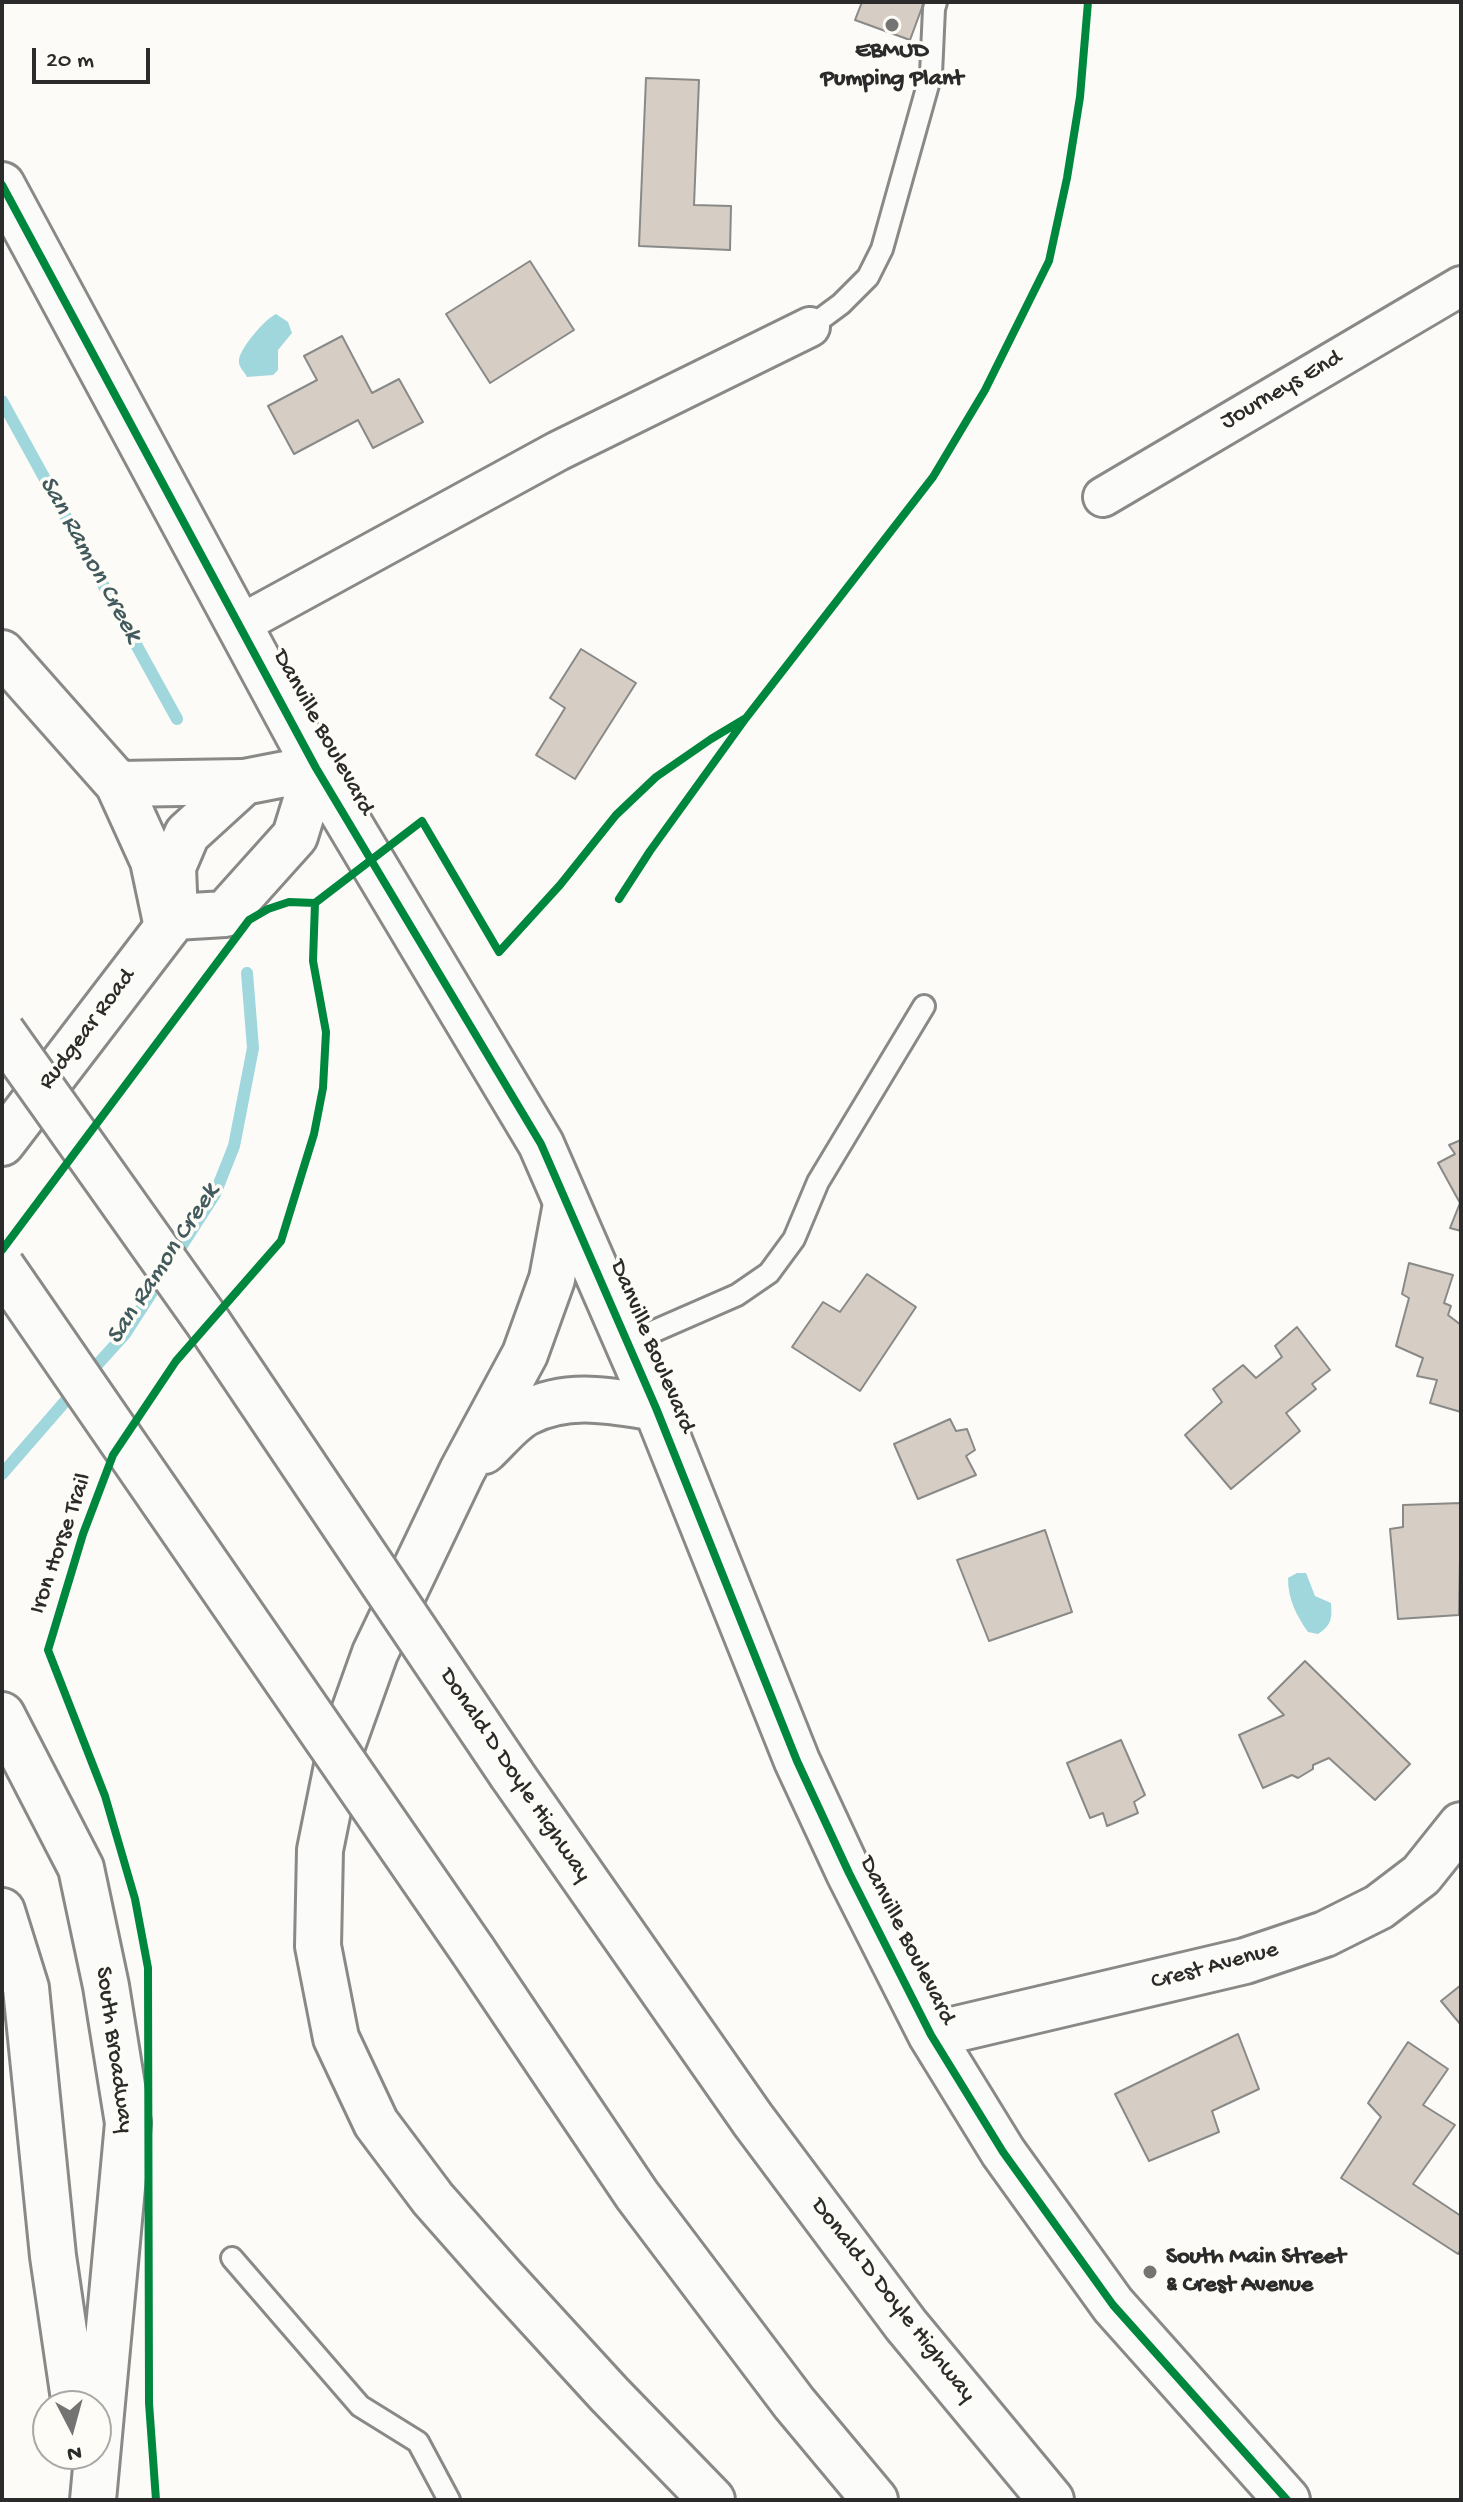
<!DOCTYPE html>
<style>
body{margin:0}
#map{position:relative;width:1463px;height:2502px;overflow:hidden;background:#fcfbf8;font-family:"Gochi Hand",sans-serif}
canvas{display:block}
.frame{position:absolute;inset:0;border:4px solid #2b2b2b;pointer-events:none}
.north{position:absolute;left:32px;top:2390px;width:80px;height:80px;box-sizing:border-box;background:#fdfcf7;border:2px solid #a9a8a5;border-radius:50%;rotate:174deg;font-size:22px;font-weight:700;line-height:32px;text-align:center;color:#2b2b2b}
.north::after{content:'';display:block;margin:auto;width:28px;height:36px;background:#747473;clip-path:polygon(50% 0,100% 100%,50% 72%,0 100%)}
.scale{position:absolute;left:32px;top:48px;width:118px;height:36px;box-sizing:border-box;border:4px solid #2b2b2b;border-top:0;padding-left:10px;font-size:24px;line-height:28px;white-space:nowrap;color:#2b2b2b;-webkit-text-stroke:6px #fdfcf7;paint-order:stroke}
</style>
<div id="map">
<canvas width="1463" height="2502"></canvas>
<div class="frame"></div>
<div class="north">N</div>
<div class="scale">20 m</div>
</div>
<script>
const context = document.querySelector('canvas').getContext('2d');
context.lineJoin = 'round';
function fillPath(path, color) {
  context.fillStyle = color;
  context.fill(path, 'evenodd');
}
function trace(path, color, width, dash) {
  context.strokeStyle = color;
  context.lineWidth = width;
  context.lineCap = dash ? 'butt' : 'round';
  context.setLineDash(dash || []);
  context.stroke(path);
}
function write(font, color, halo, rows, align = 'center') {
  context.font = font + ' "Gochi Hand",sans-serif';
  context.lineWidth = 7;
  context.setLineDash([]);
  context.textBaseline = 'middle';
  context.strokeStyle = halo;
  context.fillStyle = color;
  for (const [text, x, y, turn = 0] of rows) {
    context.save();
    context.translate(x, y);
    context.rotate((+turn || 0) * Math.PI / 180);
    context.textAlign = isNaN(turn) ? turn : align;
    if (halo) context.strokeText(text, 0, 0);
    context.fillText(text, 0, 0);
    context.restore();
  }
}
const water = new Path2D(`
 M276 314 288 322 292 333 278 350V370L273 375 247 377C244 371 238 367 239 360 240 348 265 319 276 314Z
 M1297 1573H1306L1315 1596 1331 1603C1332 1618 1332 1625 1318 1634L1308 1632C1296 1615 1288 1599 1288 1578Z`);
const stream = new Path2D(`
 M2 401 177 719
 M87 1376 125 1334 215 1194 234 1146 253 1048 247 973
 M2 1474 75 1390`);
const building = new Path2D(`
 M862 2H924L910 40 855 20Z
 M646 78 699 80 694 205 731 206 730 250 639 246Z
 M530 261 574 330 490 383 446 314Z
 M342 336 372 393 399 379 423 422 373 448 358 420 294 454 268 406 317 380 304 356Z
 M581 649 636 683 575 779 536 755 565 708 550 698Z
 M1461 1140V1231L1450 1228 1460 1203 1438 1163 1455 1154 1449 1145Z
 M1409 1263 1453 1275 1444 1303 1451 1306 1448 1315 1461 1325V1412L1430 1403 1437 1380 1417 1376 1423 1358 1396 1346 1409 1298 1402 1294Z
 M867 1274 916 1307 860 1391 792 1347 823 1302 840 1312Z
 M1297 1327 1330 1370 1312 1384 1316 1389 1286 1413 1300 1431 1231 1489 1185 1435 1222 1402 1213 1389 1243 1365 1256 1378 1282 1357 1275 1346Z
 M950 1419 956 1431 967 1429 975 1450 966 1456 976 1475 918 1499 894 1444Z
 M1461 1503 1459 1615 1398 1619 1390 1529 1403 1527V1505Z
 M1045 1530 1072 1612 989 1641 957 1560Z
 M1305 1661 1410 1764 1375 1800 1329 1758 1313 1765V1769L1298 1778 1292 1775 1263 1788 1239 1735 1284 1715 1268 1698Z
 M1121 1740 1145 1795 1134 1802 1138 1813 1107 1826 1103 1813 1090 1818 1067 1763Z
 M1461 1985V2025L1441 2001Z
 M1238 2034 1259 2089 1212 2111 1219 2132 1149 2161 1115 2094Z
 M1408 2042 1448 2069 1423 2105 1455 2125 1413 2184 1461 2216V2249L1458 2254 1341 2178 1381 2117 1368 2103Z`);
const lane = new Path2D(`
 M810 327 841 304 868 277 882 249 931 74 934 9 936 2
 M627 1343 737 1295 769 1273 794 1239 818 1182 924 1006
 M232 2258 360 2406 418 2442 449 2500`);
const street = new Path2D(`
 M1103 497 1461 286
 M241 624 558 451 810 327`);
const secondary = new Path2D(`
 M2 185 316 768 541 1144 656 1408 797 1761 849 1873 931 2035 1003 2152 1113 2305 1287 2500
 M175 917 225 914 295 836 316 768
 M2 1143 175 917 173 867 187 834 244 782 316 768
 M2 1715 81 1868 106 1986 128 2123 93 2500
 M2 1911 26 1988 53 2256 75 2406
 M931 2035 1245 1961 1325 1934 1379 1907 1421 1875 1461 1825`);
const highway = new Path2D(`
 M2 653 118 784 153 861 167 927
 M118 784 244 782
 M566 1204 552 1279 525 1354 462 1471 375 1653 340 1751 320 1850 318 1946 336 2038 376 2123 433 2199 501 2276 609 2394 712 2500
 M484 1451C497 1439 511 1421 526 1413 568 1391 612 1401 656 1408
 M512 1775 753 2120 906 2325 1051 2500
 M473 1951 637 2195 794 2403 875 2500`);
const highwayBridge = new Path2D(`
 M2 1032 207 1321 512 1775
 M2 1267 473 1951`);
const cycleway = new Path2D(`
 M2 185 316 768 541 1144 656 1408 797 1761 849 1873 931 2035 1003 2152 1113 2305 1287 2500
 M619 899 650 851 746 718 933 477 985 390 1049 261 1067 178 1080 97 1088 2
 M2 1250 249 920 268 909 289 902 315 903 422 821 499 952 560 885 616 815 656 777 711 739 746 718
 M156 2500 149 2403 148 1968 135 1899 105 1796 48 1650 83 1534 113 1455 176 1361 281 1241 314 1134 323 1088 326 1032 313 961 315 903`);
const markers = [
 [892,25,8,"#747473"],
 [1150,2272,8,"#747473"]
];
const poiNames = [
 ["EBMUD",892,52],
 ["Pumping Plant",892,80],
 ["South Main Street",1166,2258,"left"],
 ["& Crest Avenue",1166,2286,"left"]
];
const streetNames = [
 ["Journeys End",1282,391,-30],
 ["Danville Boulevard",322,733,61],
 ["Rudgear Road",88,1030,-53],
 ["Danville Boulevard",651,1347,67],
 ["Iron Horse Trail",62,1544,-71],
 ["Donald D Doyle Highway",514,1776,56],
 ["Danville Boulevard",906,1941,63],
 ["Crest Avenue",1215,1967,-15],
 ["South Broadway",113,2050,82],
 ["Donald D Doyle Highway",892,2301,52]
];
const waterNames = [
 ["San Ramon Creek",89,560,61],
 ["San Ramon Creek",164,1265,-57]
];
fillPath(water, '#9fd7dd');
trace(stream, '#9fd7dd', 12);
fillPath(building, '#d6cec5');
trace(building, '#898987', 2);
trace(lane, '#898987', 26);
trace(street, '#898987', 44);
trace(secondary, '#898987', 50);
trace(highway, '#898987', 50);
trace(lane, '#fbfbf9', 20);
trace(street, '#fbfbf9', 38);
trace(secondary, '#fbfbf9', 44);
trace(highway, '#fbfbf9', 44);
trace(highwayBridge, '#898987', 50, []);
trace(highwayBridge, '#fbfbf9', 44);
trace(cycleway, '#00873e', 8);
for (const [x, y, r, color] of markers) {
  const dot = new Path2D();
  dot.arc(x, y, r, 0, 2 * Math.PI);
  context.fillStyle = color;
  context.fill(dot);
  trace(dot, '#fdfcf7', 3);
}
write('bold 24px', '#2b2b2b', '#fdfcf7', poiNames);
write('24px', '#2b2b2b', '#fdfcf7', streetNames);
write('italic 26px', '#425a5d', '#fdfcf7', waterNames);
</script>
